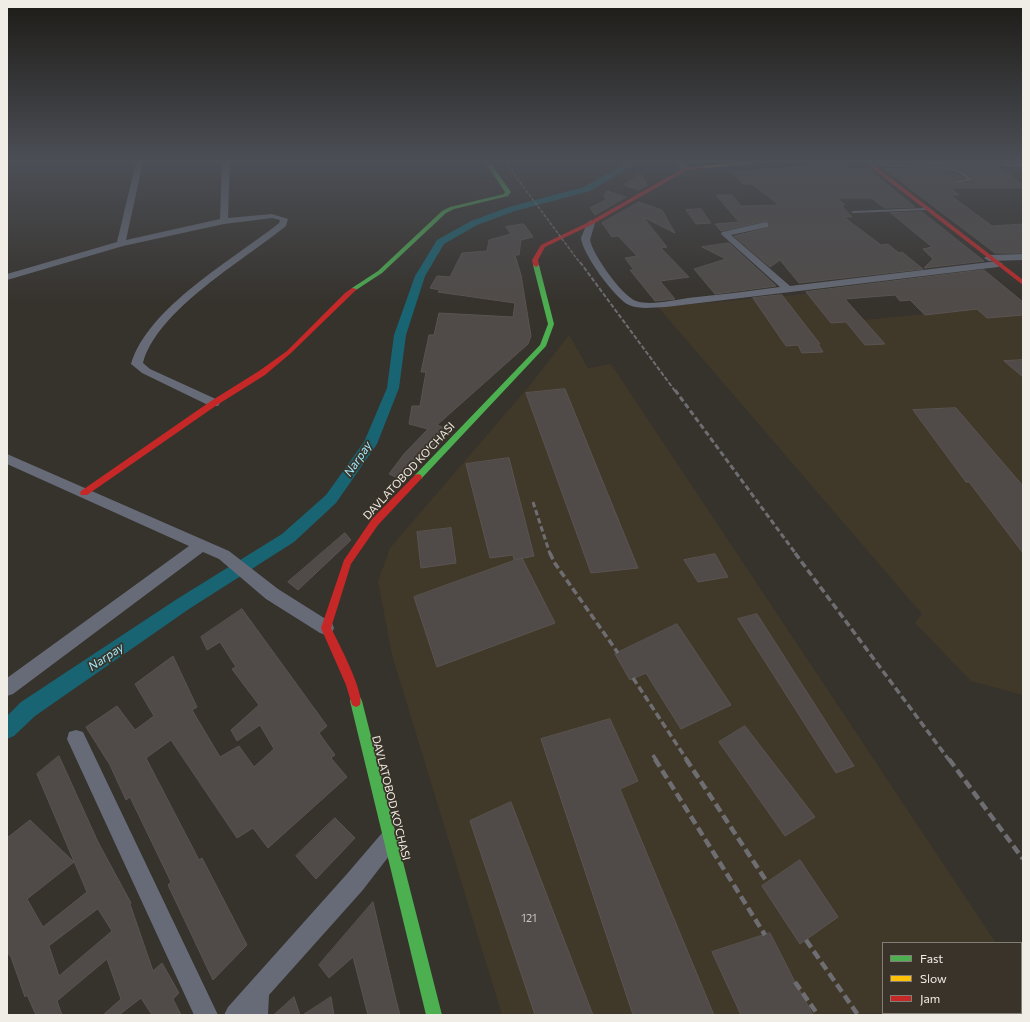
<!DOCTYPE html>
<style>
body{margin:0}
#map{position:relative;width:1030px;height:1022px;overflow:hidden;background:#36322c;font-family:Commissioner,sans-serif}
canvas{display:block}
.frame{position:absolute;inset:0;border:8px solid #f0ece6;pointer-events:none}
.legend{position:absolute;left:882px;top:942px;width:140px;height:72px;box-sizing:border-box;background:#393329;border:1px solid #827d75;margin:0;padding:5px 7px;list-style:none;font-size:12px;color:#f0ece6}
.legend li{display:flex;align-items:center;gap:8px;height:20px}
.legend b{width:20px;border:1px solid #827d75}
</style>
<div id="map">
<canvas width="1030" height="1022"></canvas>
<div class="frame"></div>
<ul class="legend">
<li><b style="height:5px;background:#4caf50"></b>Fast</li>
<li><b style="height:5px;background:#ffc107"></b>Slow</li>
<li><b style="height:5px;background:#c62828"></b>Jam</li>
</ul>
</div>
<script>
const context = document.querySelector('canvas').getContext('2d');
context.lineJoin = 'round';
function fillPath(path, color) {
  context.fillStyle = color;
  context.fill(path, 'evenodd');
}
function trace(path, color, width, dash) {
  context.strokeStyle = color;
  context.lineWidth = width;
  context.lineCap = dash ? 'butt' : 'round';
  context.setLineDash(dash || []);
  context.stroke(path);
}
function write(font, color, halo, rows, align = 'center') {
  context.font = font + ' Commissioner,sans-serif';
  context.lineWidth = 3.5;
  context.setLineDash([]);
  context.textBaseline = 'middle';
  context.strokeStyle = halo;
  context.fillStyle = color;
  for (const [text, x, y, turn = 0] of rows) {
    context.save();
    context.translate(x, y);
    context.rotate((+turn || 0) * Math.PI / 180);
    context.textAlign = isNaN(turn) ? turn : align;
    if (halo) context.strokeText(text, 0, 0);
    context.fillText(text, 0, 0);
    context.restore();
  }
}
const built = new Path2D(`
 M807 294 833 323 1023 304V695L971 681 915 623 922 614 658 307Z
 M569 335 588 368 611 364 996 943H883V1013H1021V981L1023 984V1015H502L392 655 378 581 390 548 530 385Z`);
const canal = new Path2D(`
 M628 162H639L590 191 515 211 477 225 444 244 425 276 406 335 399 388 377 444 336 503 294 542 189 609 35 716 14 736 7 739V716L21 702 177 599 282 534 326 495 364 442 387 388 394 335 415 276 437 240 471 221 509 207 584 187Z`);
const building = new Path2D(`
 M886 162H993L1023 185V188H951L959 195H950L992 226 1023 224V253H995L883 168 948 170 963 178 954 180V184L973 181 962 170 948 166Z
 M845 164 850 169 867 168 915 207 886 208 880 205 872 198H837L845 205H841L852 217H844L881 245 888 244 899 253 902 252 923 269 799 283 780 260 770 267 734 236 768 228V222L765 221 721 231 715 224 739 222 716 195H732L741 206 779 205 752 184H743L732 172 809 166 807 165Z
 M641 174 647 185 639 190 624 185Z
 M607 191 626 197 595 215 590 208 607 199 604 197Z
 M639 202 662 210 675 233 643 217 667 247 661 248 689 277 660 281 675 299 655 301 630 270H634L625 258 637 256 618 236 612 237 602 223Z
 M701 209 711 223 696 224 686 210Z
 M922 212 984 261 924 268 933 259 923 249 932 247 891 213Z
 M524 224 533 237 521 240 519 255H515L521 275 531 336 528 344 437 425 447 429 423 458 402 480 389 474 404 454 428 429 409 424 412 406H420L426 372H421L429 335H434L439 313 513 317 515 303 438 292 440 290 430 288 437 276 450 277 462 253 487 251 489 240 511 234 506 227Z
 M729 243 774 284 776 286 715 294 694 269 726 259 702 247Z
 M984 270 1023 302V315L987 318 977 309 925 315 910 300 900 301 895 295 845 299 885 344 865 345 846 322 831 323 806 292Z
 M782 295 820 344H818L823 352 802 353 798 345 786 346 753 298Z
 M1023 360V377L1004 361Z
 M565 389 638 568 591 573 526 393Z
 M956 408 1023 486V553L969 482H966L913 410Z
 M509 458 534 556 514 560 513 555 490 558 466 464Z
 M451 528 456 563 421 568 417 532Z
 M345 533 351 540 350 541 298 590 288 582Z
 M715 554 728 577 698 582 684 560Z
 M522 558 555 623 437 667 414 597Z
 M242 609 327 726 319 733 335 755 331 758 347 777 268 848 253 828 237 838 171 740 146 758 199 860 202 858 247 945 213 980 168 885 171 882 130 797 126 800 110 765 86 727 117 706 135 730 154 716 135 684 173 656 197 707 192 710 220 757 239 746 254 767 274 749 260 725 237 741 231 730 259 705 232 669 236 667 220 642 207 650 201 637Z
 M757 614 854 766 836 773 738 619Z
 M677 624 731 705 681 729 646 673 630 680 615 654Z
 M610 719 638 781 620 789 714 1015H633L541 739Z
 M745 726 815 817 785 836 719 742Z
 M59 756 98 842 131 903 130 904 153 971 162 963 179 993 173 999 181 1015H152L141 998 119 1015H103L121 999 107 959 57 1001 62 1015H36L27 995 25 997 11 957 7 952V838L30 820 74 862 27 899 43 927 87 892 37 774ZM98 909 112 931 59 976 49 946Z
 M511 802 593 1015H535L470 821Z
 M335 818 355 838 316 879 296 856Z
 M800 860 838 917 800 944 762 886Z
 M373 902 396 1000 400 1015H368L353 957 329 978 319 965Z
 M770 933 795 982 813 1015H741L712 952Z
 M294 997 300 1015H274Z
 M331 997 334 1015H303Z`);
const lane = new Path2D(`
 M866 163 948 167 961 171 972 180 955 183V181L967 179 959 173 948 169 867 165Z
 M926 208H927V210L853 213 851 212 853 211Z`);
const street = new Path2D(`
 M136 162H143L126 240 220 219 222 162H230L228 218 272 214 288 219 286 226C244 260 157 310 143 363L150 369 218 400 220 403 218 406H210L142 373 131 364C148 307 234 259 279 223L280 220 272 218 224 224 123 246 7 280V274L117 242Z
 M675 162H683L690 169 683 171Z
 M1003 163H1023V167H1006L1002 165Z
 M591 220 595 223 590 240C593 255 622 296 636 301 651 306 673 300 688 298 718 295 749 291 780 287L721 234 722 232 765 222 768 223V227L731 235 790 286 998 261 1003 264 998 267 666 307C654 307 641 310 629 305 615 299 582 253 581 238L587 223Z
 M1023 254V260L989 261 984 258 989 255Z
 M7 454 229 551 278 589 332 623 334 628 332 633 326 635 320 633 266 599 219 559 203 552 13 694 7 696V678L189 546 7 464Z
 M76 730 83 732 218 1015H194L67 739 69 732Z
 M389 830 396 833 399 840 396 847 362 891 269 995 268 1015H224L228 1007 346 875 382 833Z`);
const fast = new Path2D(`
 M485 162H490L511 192 508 196 454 209 446 213 382 273 356 290H352V288L378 271 442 211 450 207 504 194 505 192Z
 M536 263 539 265 554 324 546 346 421 479H415L414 477 415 475 540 345 548 324 533 265Z
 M356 695 360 697 362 701 442 1015H426L350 701 352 697Z`);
const slow = new Path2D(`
 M744 162H770L704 168 702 167 704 166Z`);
const jam = new Path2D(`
 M864 162H870L1023 280V285Z
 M704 166 706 167V168L687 170 593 224 545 247 538 260 539 265 536 267 533 265 532 260 541 245 589 222 684 168Z
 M352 288 357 289 291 353 265 375 217 405 87 495H81L80 493 81 491 211 401 259 371 287 351 345 293Z
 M418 474 421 475 422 477 421 479 378 525 351 564 331 628C338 642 365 693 360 705L356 707 352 705 346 685 321 628 344 560 372 519 415 475Z`);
const railFar4 = new Path2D(`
 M505 162 580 263`);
const railFar3 = new Path2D(`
 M580 262 675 391`);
const railFar2 = new Path2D(`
 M675 390 796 554
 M533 502 550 554`);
const railFar1 = new Path2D(`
 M550 553 554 562 618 653
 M795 553 949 760
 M633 678 687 760
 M653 755 656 760`);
const rail = new Path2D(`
 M655 759 765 935
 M686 759 767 882
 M949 759 1023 859
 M806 940 858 1015
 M795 982 818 1015`);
const streetNames = [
 ["DAVLATOBOD KO'CHASI",409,471,-47],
 ["DAVLATOBOD KO'CHASI",391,798,76]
];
const nearNumbernames = [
 ["121",529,918]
];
const waterNames = [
 ["Narpay",358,459,-56],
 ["Narpay",106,657,-34]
];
fillPath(built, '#403829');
fillPath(canal, '#186472');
fillPath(building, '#504b48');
trace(building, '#595451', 1);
fillPath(lane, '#666b77');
fillPath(street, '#666b77');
fillPath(fast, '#4caf50');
fillPath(slow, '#ffc107');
fillPath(jam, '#c62828');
trace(railFar4, '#6e6e72', 1.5, [3.5, 1.5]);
trace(railFar3, '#6e6e72', 2, [4.5, 2]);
trace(railFar2, '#6e6e72', 3, [5.5, 3]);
trace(railFar1, '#6e6e72', 3.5, [7, 3.5]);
trace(rail, '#6e6e72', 4.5, [9, 4.5]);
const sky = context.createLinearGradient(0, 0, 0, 306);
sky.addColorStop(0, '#1e1c18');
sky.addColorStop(0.53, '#4c4f56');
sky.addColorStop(1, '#4c4f5600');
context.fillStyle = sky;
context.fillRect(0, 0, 1030, 306);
write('11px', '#f0ece6', '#393329', streetNames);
write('11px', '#c8c4be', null, nearNumbernames);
write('italic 12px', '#9ee8fa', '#393329', waterNames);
</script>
